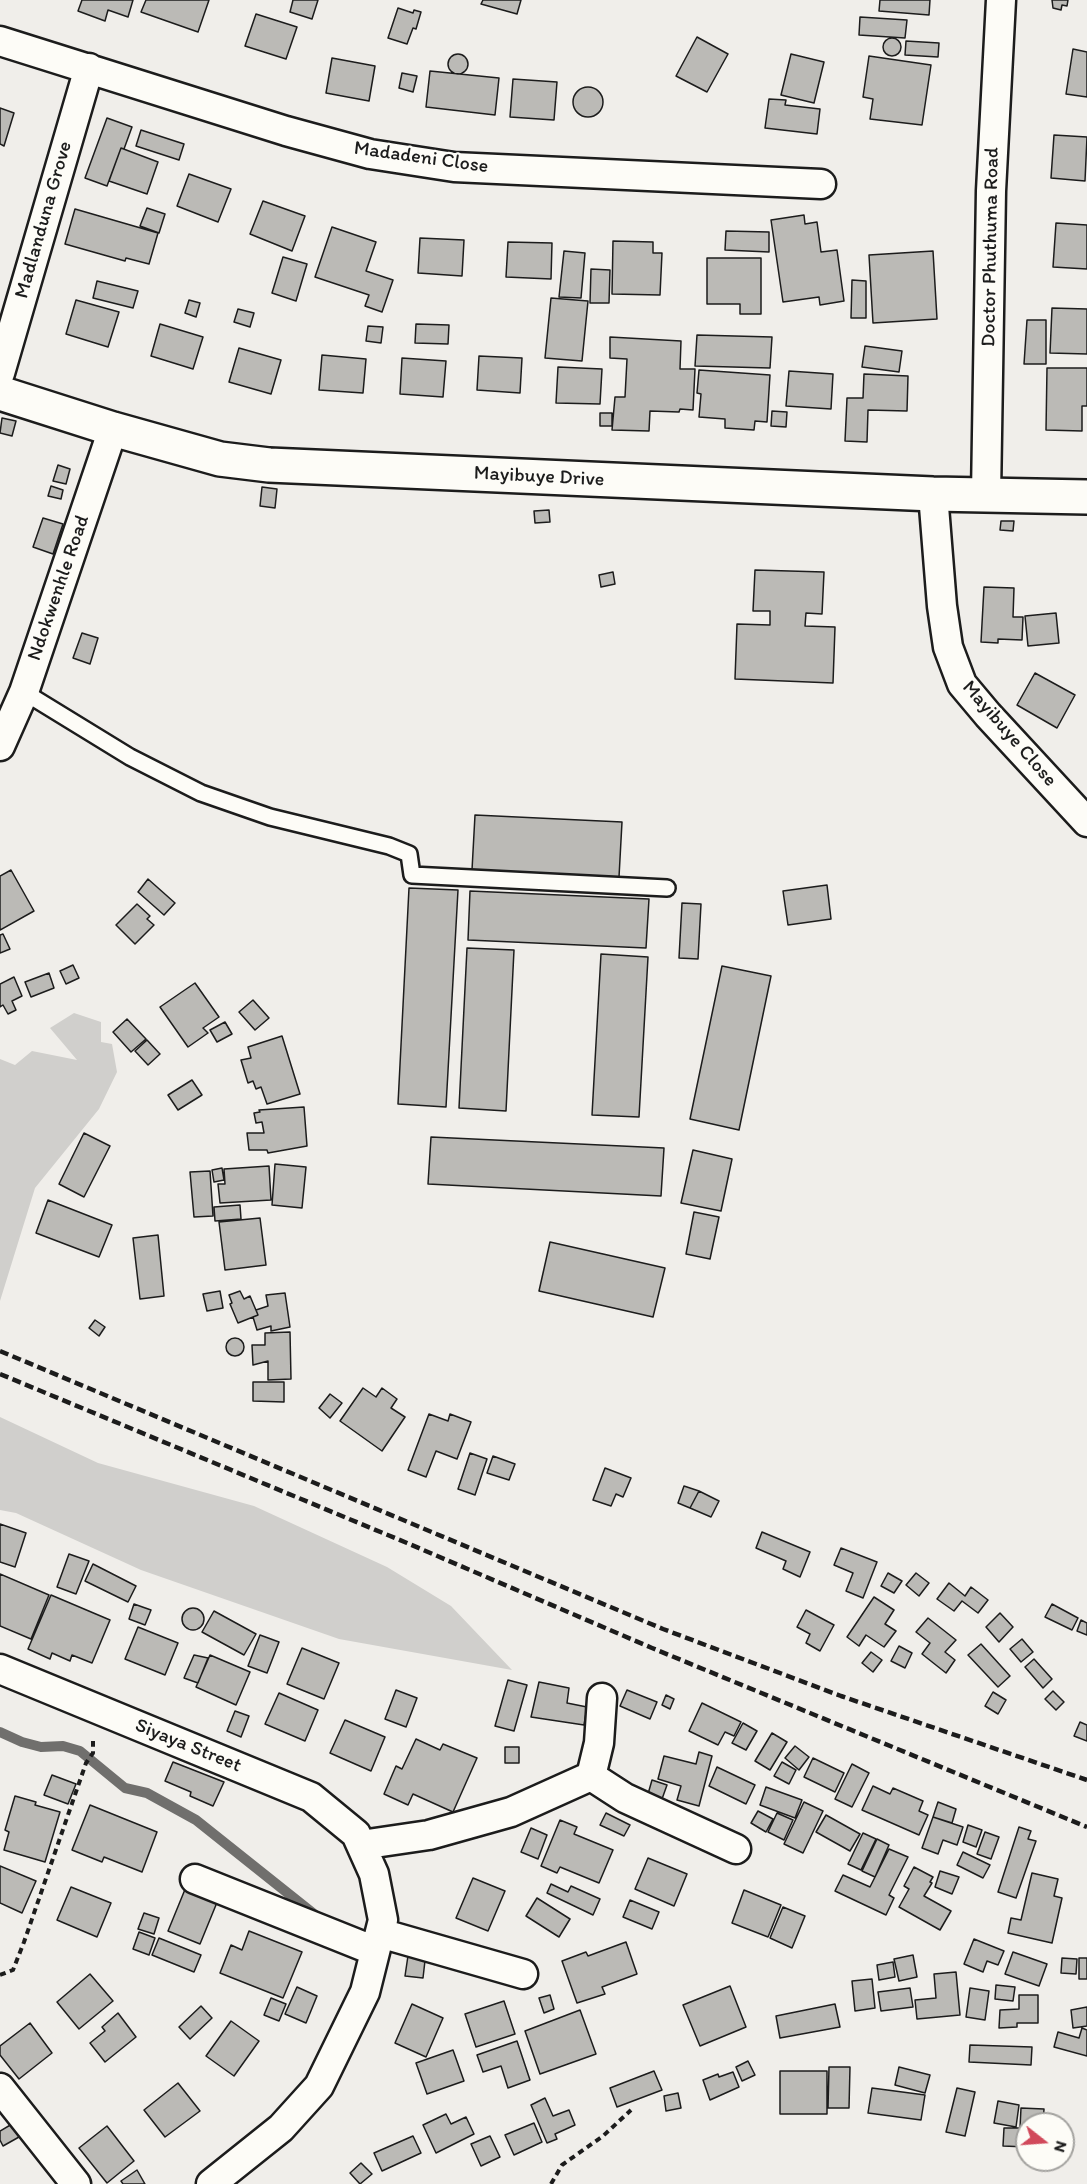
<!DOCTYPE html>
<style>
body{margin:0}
#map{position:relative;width:1087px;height:2184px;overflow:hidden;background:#f0eeea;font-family:Itim,sans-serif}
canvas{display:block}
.north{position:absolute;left:1015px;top:2112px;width:60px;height:60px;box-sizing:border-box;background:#fdfcf7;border:2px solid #a3a29f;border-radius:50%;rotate:107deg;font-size:16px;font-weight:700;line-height:24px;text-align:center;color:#1c1c1c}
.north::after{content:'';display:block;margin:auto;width:21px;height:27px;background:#d1495b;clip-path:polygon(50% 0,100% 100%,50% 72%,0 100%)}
</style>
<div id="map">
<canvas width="1087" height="2184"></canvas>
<div class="north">N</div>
</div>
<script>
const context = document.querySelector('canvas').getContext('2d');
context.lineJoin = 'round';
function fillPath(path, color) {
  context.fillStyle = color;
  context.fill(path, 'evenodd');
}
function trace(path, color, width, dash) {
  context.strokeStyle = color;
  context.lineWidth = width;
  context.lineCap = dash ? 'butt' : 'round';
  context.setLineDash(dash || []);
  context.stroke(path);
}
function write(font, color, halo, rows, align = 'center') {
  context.font = font + ' Itim,sans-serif';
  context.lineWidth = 4.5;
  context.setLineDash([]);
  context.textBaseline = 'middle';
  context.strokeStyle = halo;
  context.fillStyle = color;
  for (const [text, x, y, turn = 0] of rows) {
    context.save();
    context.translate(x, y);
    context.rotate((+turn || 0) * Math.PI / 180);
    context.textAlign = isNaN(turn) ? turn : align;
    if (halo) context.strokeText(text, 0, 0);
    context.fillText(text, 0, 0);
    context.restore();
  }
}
const green = new Path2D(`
 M74 1013 101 1022V1042L112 1044 117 1072 99 1109 35 1188 0 1301V1059L15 1065 32 1051 77 1060 50 1028Z
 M0 1417 98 1463 254 1506 387 1567 451 1606 512 1670 339 1639 141 1570 16 1513 0 1510Z`);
const stream = new Path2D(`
 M0 1732 22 1742 41 1747 63 1746 80 1751 125 1788 147 1793 196 1820 319 1918`);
const building = new Path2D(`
 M82 0H133L128 17 108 10 105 21 78 11Z
 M146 0H209L198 32 141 12Z
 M293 0H318L312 19 290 12Z
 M483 0H521L517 14 481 4Z
 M880 0H930L929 15 879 11Z
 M1052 0H1068L1067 6 1062 5 1061 10 1053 8Z
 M398 8 413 13 414 10 421 12 416 29 413 28 407 44 388 38Z
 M256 14 297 27 286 59 245 46Z
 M860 17 907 20 905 38 859 35Z
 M697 37 728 54 707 92 676 76Z
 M883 47a9 9 0 1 1 18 0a9 9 0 1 1-18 0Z
 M906 41 939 43 938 57 905 55Z
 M1073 49 1087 52V97L1066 94Z
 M448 64a10 10 0 1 1 20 0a10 10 0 1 1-20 0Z
 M791 54 824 62 814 103 781 95Z
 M869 56 931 65 922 125 870 119 873 99 863 97Z
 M332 58 375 66 369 101 326 93Z
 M430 71 499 78 495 115 426 107Z
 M402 73 417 76 413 92 399 88Z
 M513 79 557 82 554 120 510 117Z
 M573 102a15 15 0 1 1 30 0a15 15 0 1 1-30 0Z
 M769 99 786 100 785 105 820 109 817 134 765 128Z
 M0 108 14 113 4 146 0 144Z
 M107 118 132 127 124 149 121 148 107 186 85 178Z
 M141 130 184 144 179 160 136 146Z
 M1054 135 1087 137 1085 181 1051 178Z
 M121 148 158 162 147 194 109 181Z
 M189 174 231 189 218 222 177 206Z
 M263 201 305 216 292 251 250 234Z
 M147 208 165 214 159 233 140 226Z
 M75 209 158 233 149 264 126 258 125 261 65 244Z
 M804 215 805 224 817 222 821 252 837 250 844 301 820 305 819 297 783 302 771 220Z
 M1056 223 1087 225V269L1053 267Z
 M332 227 376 242 366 271 393 280 382 312 365 306 369 295 315 277Z
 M726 231 769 232V252L725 250Z
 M420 238 464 240 462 276 418 273Z
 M613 241 653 242V253H662L660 295 612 294Z
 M508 242 552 243 551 279 506 277Z
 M564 251 585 253 581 298 559 297Z
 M933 251 937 319 873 323 869 255Z
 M283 257 307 264 296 301 272 293Z
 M707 258H761V314H740V304H707Z
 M591 269 610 270 609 303H590Z
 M852 280 866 281V318H851Z
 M97 281 138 291 133 308 93 298Z
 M551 298 588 301 582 361 545 358Z
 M76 300 119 312 108 347 66 334Z
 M189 300 200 303 196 317 185 313Z
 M1052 308 1087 309V354L1050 353Z
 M238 309 254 313 250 327 234 322Z
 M1027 320H1046V364H1024Z
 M160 324 203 337 193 369 151 356Z
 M416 324 449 325 448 344 415 343Z
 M368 326 383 327 381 343 366 341Z
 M697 335 772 337 770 368 695 366Z
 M610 337 681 341 680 369H695L693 410 680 409 679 412 650 411 649 431 612 430 615 397H625L627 359 610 358Z
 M865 346 902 351 899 372 862 367Z
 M239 348 281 360 271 394 229 382Z
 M322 355 366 359 363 393 319 390Z
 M479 356 522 358 520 393 477 390Z
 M402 358 446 361 443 397 400 394Z
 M558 367 602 369 600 404 556 403Z
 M1047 368H1087V406H1082V431L1046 430Z
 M699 370 770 375 767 422 755 421 754 430 725 428V419L699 417 701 394 697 393Z
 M789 371 833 374 831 409 786 406Z
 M864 374 908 376 907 411 868 410 867 442 845 441 847 398H863Z
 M772 411 787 412 786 427 771 426Z
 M600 413H612V426H600Z
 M2 418 16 421 12 436 0 433Z
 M58 465 70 469 66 484 53 481Z
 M51 486 63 490 61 499 48 496Z
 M262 487 277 489 275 508 260 506Z
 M549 510 550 522 535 523 534 511Z
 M43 518 63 524 53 554 33 547Z
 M1001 521H1014L1013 531 1000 530Z
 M755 570 824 572 822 614 806 613 805 626 835 627 833 683 735 679 737 624 770 625V611H753Z
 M613 572 615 584 601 587 599 575Z
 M984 587 1014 588 1013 617H1023L1022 640 998 639V643L981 642Z
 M1056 613 1059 643 1028 646 1025 616Z
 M82 633 98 638 90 664 73 658Z
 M1035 673 1075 695 1057 728 1017 705Z
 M475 815 622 822 619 877 472 870Z
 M11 870 34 911 0 930V876Z
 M148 879 175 903 164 915 138 892Z
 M827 885 831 919 788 925 783 891Z
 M409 888 458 890 446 1107 398 1104Z
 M470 891 649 899 646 948 468 940Z
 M682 903 701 904 698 959 679 958Z
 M137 904 150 916 147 919 154 925 135 944 116 925Z
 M3 934 10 949 0 953V935Z
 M467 948 514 950 506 1111 459 1108Z
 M601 954 648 957 639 1117 592 1115Z
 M73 965 79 978 66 984 60 971Z
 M722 966 771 976 739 1130 690 1119Z
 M49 973 54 988 31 997 25 982Z
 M14 977 22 996 12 1001 16 1010 8 1014 3 1005 0 1007V984Z
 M195 983 219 1017 203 1028 208 1033 188 1047 160 1007Z
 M253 1000 269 1018 255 1030 239 1012Z
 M127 1019 146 1039 131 1052 113 1032Z
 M225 1022 232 1034 217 1042 210 1030Z
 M282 1036 300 1094 267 1104 261 1087 256 1089 253 1081 248 1083 241 1060 251 1058 248 1047Z
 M147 1040 160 1054 148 1065 135 1051Z
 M192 1080 202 1095 178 1110 168 1095Z
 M304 1107 307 1146 268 1153 267 1150H249L247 1133H264L262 1122 256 1123 254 1113 260 1112 259 1110Z
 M84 1133 110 1146 84 1197 59 1184Z
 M431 1137 664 1148 661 1196 428 1184Z
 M693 1150 732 1159 721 1211 681 1203Z
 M275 1164 306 1167 302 1208 272 1205Z
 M269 1166 271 1200 220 1203 218 1184H225L224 1169Z
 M222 1168 224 1180 214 1182 212 1170Z
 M210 1171 213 1216 194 1217 190 1172Z
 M48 1200 112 1225 99 1257 36 1233Z
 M240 1205 241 1219 215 1221 214 1207Z
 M694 1212 719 1217 710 1259 686 1254Z
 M260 1218 266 1265 225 1270 219 1222Z
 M158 1235 164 1296 140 1299 133 1238Z
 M550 1242 665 1268 653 1317 539 1291Z
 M220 1291 223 1308 207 1311 203 1294Z
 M240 1291 244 1299 250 1296 258 1315 238 1323 230 1304 232 1303 229 1295Z
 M285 1293 290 1327 271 1331V1326L257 1330 253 1317 258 1315 256 1310 268 1306 266 1295Z
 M95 1320 105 1327 99 1336 89 1328Z
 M290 1332 291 1379 268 1380V1361L253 1365 252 1345H265V1333Z
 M226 1347a9 9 0 1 1 18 0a9 9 0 1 1-18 0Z
 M253 1382H284V1402L253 1401Z
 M363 1388 376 1397 382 1388 397 1399 391 1408 405 1417 382 1451 340 1421Z
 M330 1394 342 1403 330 1418 319 1408Z
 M429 1414 448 1421 450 1414 471 1422 457 1459 436 1451 426 1477 408 1470Z
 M470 1453 487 1459 475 1495 458 1489Z
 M493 1456 515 1464 509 1480 487 1473Z
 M605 1468 631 1478 623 1497 616 1494 611 1506 593 1500Z
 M684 1486 699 1491 690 1508 678 1503Z
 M699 1491 719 1501 711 1517 690 1508Z
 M0 1524 26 1533 15 1567 0 1562Z
 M762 1532 810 1552 800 1577 783 1569 786 1561 756 1548Z
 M841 1548 877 1562 863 1598 846 1591 853 1573 834 1565Z
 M69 1554 89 1561 76 1594 57 1587Z
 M93 1564 136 1586 128 1602 85 1581Z
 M888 1573 902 1581 894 1593 881 1586Z
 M916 1573 929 1583 919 1596 906 1585Z
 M0 1574 49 1595 31 1639 0 1626Z
 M949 1583 965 1596 971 1587 988 1600 978 1613 962 1601 954 1611 937 1599Z
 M51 1595 110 1620 92 1663 72 1655 70 1661 52 1653 50 1659 28 1649Z
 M874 1597 894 1610 885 1624 896 1631 884 1647 866 1635 859 1646 847 1637Z
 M134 1604 151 1610 145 1625 129 1619Z
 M1052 1604 1078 1618 1072 1630 1045 1617Z
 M182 1619a11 11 0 1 1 22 0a11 11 0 1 1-22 0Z
 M806 1610 834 1625 820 1651 806 1643 810 1634 797 1627Z
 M214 1611 256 1634 244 1655 202 1632Z
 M1000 1613 1013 1627 999 1642 986 1627Z
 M928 1618 956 1640 945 1652 955 1660 946 1673 922 1654 930 1643 916 1632Z
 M1081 1620 1087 1623V1635L1077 1631Z
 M138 1627 178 1643 165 1675 125 1659Z
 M260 1635 279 1642 267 1673 248 1666Z
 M1022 1639 1033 1652 1021 1662 1010 1649Z
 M981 1644 1010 1676 998 1687 968 1655Z
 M899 1646 912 1653 905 1668 891 1661Z
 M302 1648 339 1663 324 1699 287 1684Z
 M871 1652 882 1660 873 1672 862 1663Z
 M194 1655 208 1658 198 1683 184 1678Z
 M210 1655 250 1672 236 1705 196 1687Z
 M1034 1659 1052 1679 1043 1688 1025 1667Z
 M508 1680 527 1685 514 1731 495 1726Z
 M539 1682 569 1688 567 1703 587 1707 584 1725 531 1717Z
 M396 1690 417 1698 406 1727 385 1719Z
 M627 1690 657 1702 650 1719 620 1706Z
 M1053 1691 1064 1702 1056 1710 1045 1699Z
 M993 1692 1006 1700 998 1714 985 1706Z
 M279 1693 318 1710 305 1741 265 1724Z
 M666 1695 674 1699 670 1709 662 1705Z
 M702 1703 741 1722 734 1736 725 1732 718 1745 689 1731Z
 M235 1711 249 1716 241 1737 227 1731Z
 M345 1720 385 1737 371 1771 330 1753Z
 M1080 1722 1087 1725V1741L1074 1736Z
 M743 1723 757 1731 746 1750 732 1743Z
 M772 1733 787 1742 770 1770 755 1761Z
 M416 1739 440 1750 443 1744 477 1758 453 1812 413 1794 408 1805 384 1794 396 1766 402 1769Z
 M795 1746 809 1757 799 1770 785 1758Z
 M505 1747H519V1763H505Z
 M699 1752 712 1756 699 1806 677 1800 681 1786 658 1779 664 1756 696 1764Z
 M813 1758 844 1773 835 1792 804 1777Z
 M173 1762 224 1782 213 1806 190 1796 191 1792 165 1781Z
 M782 1762 796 1770 789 1784 774 1776Z
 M852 1764 869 1773 852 1807 835 1799Z
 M717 1767 755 1785 746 1804 709 1786Z
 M52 1775 76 1784 68 1804 44 1795Z
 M652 1780 667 1785 662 1799 648 1794Z
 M873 1786 890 1794 893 1788 923 1801 919 1811 928 1815 919 1835 862 1810Z
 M766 1787 802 1800 795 1818 760 1805Z
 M15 1796 36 1802 35 1805 60 1812 45 1862 4 1850 9 1832 5 1830Z
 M804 1802 823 1811 803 1853 784 1844Z
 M938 1802 956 1809 952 1823 933 1817Z
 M90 1805 157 1832 142 1872 104 1857 102 1862 72 1850Z
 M758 1811 773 1819 766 1832 751 1823Z
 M606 1813 630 1825 624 1836 600 1825Z
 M777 1813 793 1820 784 1840 768 1832Z
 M826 1815 860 1834 850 1851 816 1832Z
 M933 1817 963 1827 957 1845 943 1840 938 1854 922 1848Z
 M560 1820 577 1827 574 1834 613 1850 599 1883 560 1867 557 1873 541 1866Z
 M968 1825 982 1830 976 1847 963 1842Z
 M1019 1827 1031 1831 1028 1839 1036 1841 1016 1898 998 1892Z
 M531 1828 547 1835 538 1859 521 1852Z
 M985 1832 999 1837 991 1859 977 1854Z
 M863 1833 876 1839 861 1870 848 1864Z
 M877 1839 889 1845 875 1877 862 1871Z
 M889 1849 908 1857 889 1895 894 1898 886 1915 835 1891 843 1875 870 1887Z
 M963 1852 990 1865 983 1878 957 1865Z
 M648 1858 687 1874 674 1906 635 1889Z
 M0 1866 36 1881 22 1913 0 1903Z
 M914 1867 933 1877 930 1882 932 1883 924 1896 951 1911 940 1930 899 1907 909 1889 904 1886Z
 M940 1871 959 1877 952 1894 935 1887Z
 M1032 1873 1058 1879 1054 1896 1062 1898 1052 1943 1008 1933 1011 1918 1021 1920Z
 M473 1878 505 1891 488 1931 456 1918Z
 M551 1884 568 1892 571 1886 600 1899 593 1915 547 1893Z
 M71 1887 111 1903 97 1937 57 1920Z
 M186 1887 218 1900 200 1944 168 1931Z
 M744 1890 781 1905 768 1937 732 1923Z
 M537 1898 570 1919 559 1937 526 1916Z
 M630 1900 659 1912 652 1929 623 1917Z
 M783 1907 805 1916 792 1948 770 1938Z
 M144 1913 159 1918 154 1934 138 1929Z
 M249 1931 302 1952 283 1998 220 1973 231 1945 242 1950Z
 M139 1932 155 1938 149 1955 133 1949Z
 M159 1938 201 1955 194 1972 152 1955Z
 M974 1939 1004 1951 998 1965 987 1961 983 1972 964 1964Z
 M626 1942 637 1974 602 1987 605 1994 577 2003 562 1961 586 1952 588 1956Z
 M409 1949 426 1952 423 1978 405 1976Z
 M1013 1952 1047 1964 1039 1986 1005 1974Z
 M913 1955 917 1977 899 1981 894 1959Z
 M1062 1958 1077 1959 1076 1974 1061 1973Z
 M1079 1958H1087V1979H1079Z
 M893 1962 895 1977 879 1980 877 1965Z
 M956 1972 960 2015 917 2019 915 2000 936 1998 934 1974Z
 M90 1974 113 2001 79 2029 57 2002Z
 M872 1979 875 2008 855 2011 852 1981Z
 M996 1985 1015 1987 1013 2001 995 1999Z
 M730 1986 746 2027 700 2046 683 2005Z
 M297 1987 317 1996 306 2023 285 2014Z
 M910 1988 913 2007 881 2011 878 1992Z
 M970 1988 989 1991 985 2020 966 2017Z
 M550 1995 554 2009 544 2013 539 1998Z
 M1019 1995H1038V2023H1017V2027L999 2028 1000 2010 1019 2009Z
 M271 1998 286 2004 279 2021 264 2015Z
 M504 2001 515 2034 476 2047 465 2014Z
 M412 2004 443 2018 426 2057 395 2043Z
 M835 2004 840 2027 780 2038 776 2016Z
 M201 2006 212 2018 190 2039 179 2027Z
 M1087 2007V2026L1073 2028 1071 2010Z
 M580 2010 596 2054 540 2074 525 2031Z
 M118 2013 136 2037 105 2062 90 2043 105 2031 102 2027Z
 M231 2021 259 2041 234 2076 206 2056Z
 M30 2023 52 2053 19 2079 0 2055V2046Z
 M1082 2028 1087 2030V2056L1054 2047 1058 2032 1079 2038Z
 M517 2041 530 2080 508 2088 501 2066 483 2072 477 2055Z
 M970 2045 1032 2047 1031 2065 969 2062Z
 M453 2050 464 2081 427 2094 416 2063Z
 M748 2061 755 2075 742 2081 736 2067Z
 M829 2067H850L849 2108H828Z
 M899 2067 930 2075 925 2093 895 2085Z
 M654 2071 662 2090 617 2107 610 2088Z
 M780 2071H827V2114H780Z
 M733 2072 739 2087 710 2100 703 2080 718 2074 719 2077Z
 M178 2083 200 2111 165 2137 144 2110Z
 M872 2088 925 2095 921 2120 868 2113Z
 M957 2088 975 2092 965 2136 946 2132Z
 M678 2093 681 2108 666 2111 664 2096Z
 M545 2098 553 2116 569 2110 575 2125 555 2134 557 2139 547 2143 531 2105Z
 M998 2101 1019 2105 1016 2127 994 2123Z
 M1021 2108 1044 2109 1043 2124H1027V2147L1003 2146 1004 2128H1020Z
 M446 2114 451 2124 466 2117 474 2134 436 2153 423 2125Z
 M534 2123 542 2142 514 2155 505 2135Z
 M12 2124 19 2137 3 2146 0 2140V2131Z
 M107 2126 134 2161 107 2183 79 2148Z
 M413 2136 421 2153 382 2171 374 2153Z
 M490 2136 500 2157 481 2166 471 2144Z
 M361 2163 372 2174 360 2184 350 2173Z
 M137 2170 145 2184H123L121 2181Z`);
const path = new Path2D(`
 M0 1975 13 1970 24 1942 86 1763 93 1753V1741
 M551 2184 562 2165 603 2136 631 2110`);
const service = new Path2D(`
 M24 692 130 757 201 793 270 817 389 846 409 854 412 875 667 888`);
const minor = new Path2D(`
 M0 41 286 131 370 154 454 167 821 184
 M0 373 89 68
 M933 494 942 606 948 647 962 684 988 715 1087 822
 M986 495 991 191 1001 0
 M0 746 24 692 113 429
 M0 1669 311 1797 356 1834 374 1874 383 1920 365 1992 319 2086 281 2128 211 2184
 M591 1776 625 1798 736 1849
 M361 1845 429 1835 511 1812 591 1776 599 1743 602 1698
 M195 1879 375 1951
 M380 1933 523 1974
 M0 2088 76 2184`);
const tertiary = new Path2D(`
 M0 393 113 429 220 459 269 465 933 494 1087 497`);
const rail = new Path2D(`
 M0 1351 663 1629 841 1696 1087 1780
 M0 1374 407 1543 652 1648 1087 1827`);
const streetNames = [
 ["Madadeni Close",421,158,8],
 ["Madlanduna Grove",44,220,-74],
 ["Doctor Phuthuma Road",991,247,-89],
 ["Mayibuye Drive",539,477,3],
 ["Ndokwenhle Road",59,588,-71],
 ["Mayibuye Close",1009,734,49],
 ["Siyaya Street",188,1746,22]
];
fillPath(green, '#d0cfcc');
trace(stream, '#706f6d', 10);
fillPath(building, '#bbbab6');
trace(building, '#1c1c1c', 1.5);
trace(service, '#1c1c1c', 20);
trace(minor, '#1c1c1c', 33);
trace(tertiary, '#1c1c1c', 38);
trace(path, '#1c1c1c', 4, [6, 4.5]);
trace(service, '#fdfcf7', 15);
trace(minor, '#fdfcf7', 28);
trace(tertiary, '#fdfcf7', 33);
trace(rail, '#1c1c1c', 4.5, [9, 4.5]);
write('20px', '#1c1c1c', '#fdfcf7', streetNames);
</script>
